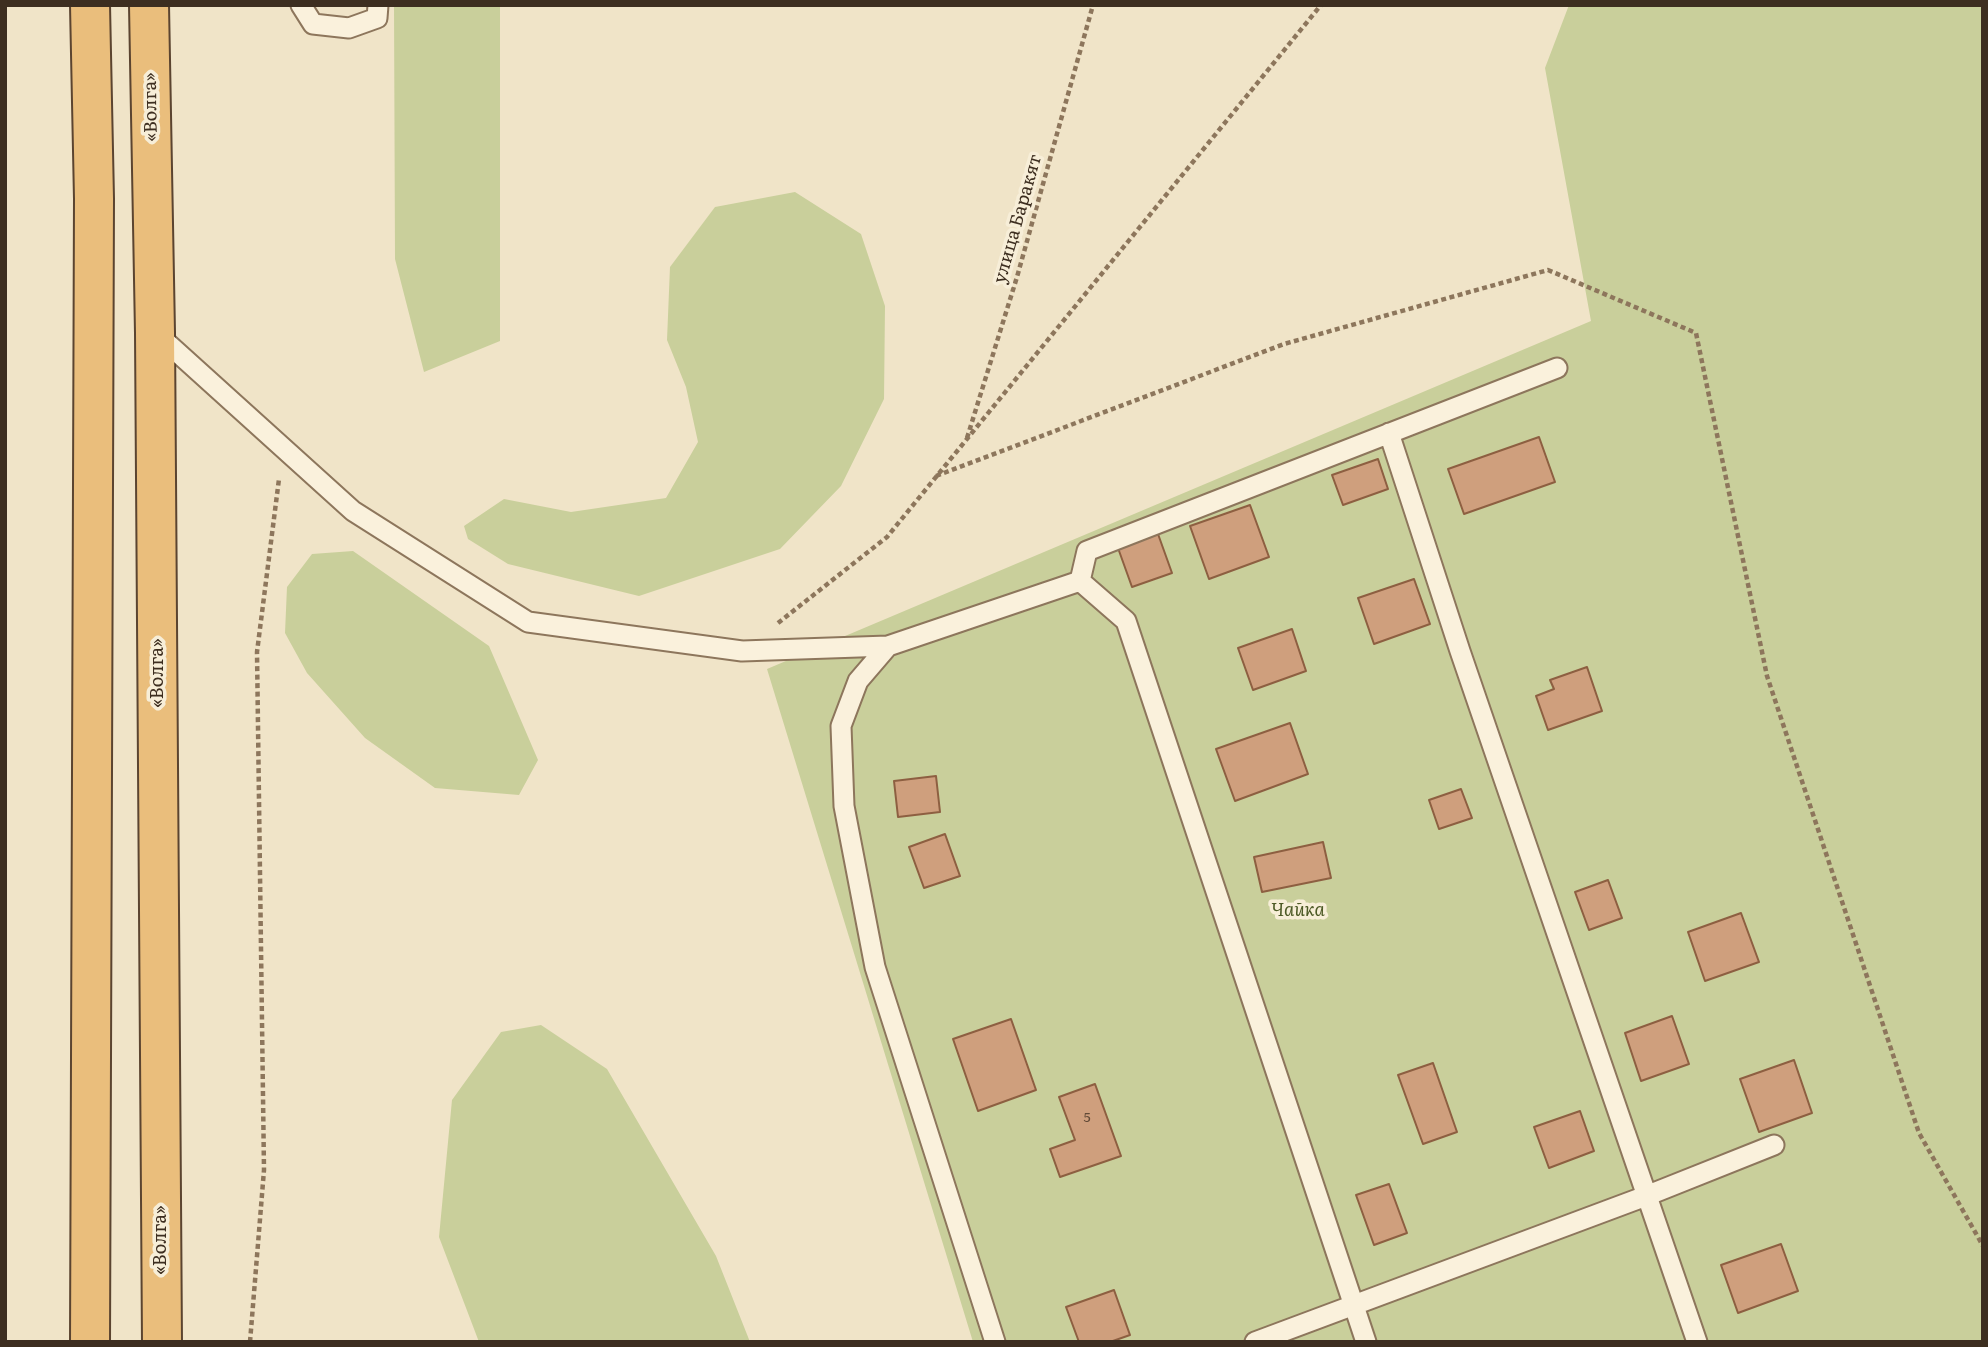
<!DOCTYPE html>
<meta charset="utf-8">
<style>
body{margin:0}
#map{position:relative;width:1988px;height:1347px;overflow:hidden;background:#f0e4c8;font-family:Literata,serif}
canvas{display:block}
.frame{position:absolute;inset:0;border:7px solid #3d2e20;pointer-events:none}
</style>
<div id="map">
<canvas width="1988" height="1347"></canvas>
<div class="frame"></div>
</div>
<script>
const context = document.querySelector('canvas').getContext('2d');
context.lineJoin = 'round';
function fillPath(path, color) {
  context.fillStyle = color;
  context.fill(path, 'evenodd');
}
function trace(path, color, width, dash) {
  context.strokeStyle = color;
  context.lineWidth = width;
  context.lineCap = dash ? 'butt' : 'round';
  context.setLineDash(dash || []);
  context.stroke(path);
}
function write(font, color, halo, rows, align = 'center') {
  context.font = font + ' Literata,serif';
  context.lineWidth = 7;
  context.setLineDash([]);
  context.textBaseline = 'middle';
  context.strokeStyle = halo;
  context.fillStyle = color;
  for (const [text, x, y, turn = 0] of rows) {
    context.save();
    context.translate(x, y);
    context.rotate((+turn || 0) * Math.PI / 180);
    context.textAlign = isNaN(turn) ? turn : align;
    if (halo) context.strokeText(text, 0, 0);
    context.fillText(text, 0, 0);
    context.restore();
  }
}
const green = new Path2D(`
 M394 5H500V341L424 372 395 259Z
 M1569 5H1983V1342H973L767 669 1591 321 1545 68Z
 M795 192 861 234 885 306 884 399 841 486 780 549 639 596 508 564 468 539 464 526 504 499 571 512 666 498 698 442 686 387 667 340 670 267 715 207Z
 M353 551 489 646 538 760 519 795 435 788 365 738 307 673 285 633 287 587 312 554Z
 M541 1025 607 1069 716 1256 750 1342H479L439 1237 452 1100 501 1032Z`);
const building = new Path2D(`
 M1539 437 1555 482 1464 514 1448 469Z
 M1378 459 1388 489 1343 505 1332 475Z
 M1250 505 1269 557 1209 579 1190 526Z
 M1158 534 1172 573 1132 587 1118 548Z
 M1414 579 1430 624 1374 644 1358 598Z
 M1292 629 1306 671 1253 690 1238 648Z
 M1587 667 1602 711 1548 730 1536 696 1554 689 1550 680Z
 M1290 723 1308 774 1235 801 1216 749Z
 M936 776 940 812 898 817 894 781Z
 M1461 789 1472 818 1439 829 1429 800Z
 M945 834 960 876 924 888 909 847Z
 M1323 842 1331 878 1262 892 1254 857Z
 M1608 880 1622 918 1589 930 1575 892Z
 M1741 913 1759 962 1705 981 1688 932Z
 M1672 1016 1689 1064 1641 1081 1625 1033Z
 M1011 1019 1036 1090 978 1111 953 1039Z
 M1794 1060 1812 1113 1759 1132 1740 1079Z
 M1433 1063 1457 1132 1423 1144 1398 1075Z
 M1095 1084 1121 1156 1060 1177 1050 1149 1075 1140 1059 1097Z
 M1580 1111 1594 1151 1549 1168 1534 1127Z
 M1389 1184 1407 1233 1374 1245 1356 1195Z
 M1781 1244 1798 1291 1738 1313 1721 1265Z
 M1114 1290 1130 1335 1110 1342H1079L1066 1307Z`);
const path = new Path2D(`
 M967 438 1017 277 1093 5
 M936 476 1284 344 1548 270 1696 333 1767 676 1919 1133 1983 1246
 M778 623 887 537 1321 5
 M250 1342 264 1170 257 652 279 479`);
const service = new Path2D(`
 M301 5 313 24 349 28 377 18 378 5
 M156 333 353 511 528 622 742 651 888 646 1080 581 1087 551 1557 368
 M1389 433 1460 651 1697 1342
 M1080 581 1126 621 1366 1342
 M888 646 858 681 841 726 844 806 875 967 995 1342
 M1255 1342 1646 1196 1774 1145`);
const trunk = new Path2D(`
 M90 5 94 199 90 1342
 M149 5 155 333 162 1342`);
const numberNames = [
 ["5",1087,1118]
];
const streetNames = [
 ["«Волга»",151,107,-91],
 ["улица Баракят",1018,219,-74],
 ["«Волга»",158,673,-90],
 ["«Волга»",161,1240,-90]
];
const parkNames = [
 ["Чайка",1298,911]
];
fillPath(green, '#c9cf9b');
fillPath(building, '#cf9f7d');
trace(building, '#8d5f41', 2);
trace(service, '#8d765c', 23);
trace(trunk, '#5b4430', 42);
trace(path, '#8d765c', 4.5, [5, 3.5]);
trace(service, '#faf1dc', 19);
trace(trunk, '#eabe7c', 38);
write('14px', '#624a37', null, numberNames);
write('18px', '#3d2e20', '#f7eed8', streetNames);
write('italic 18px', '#4d5a26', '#f7eed8', parkNames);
</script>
